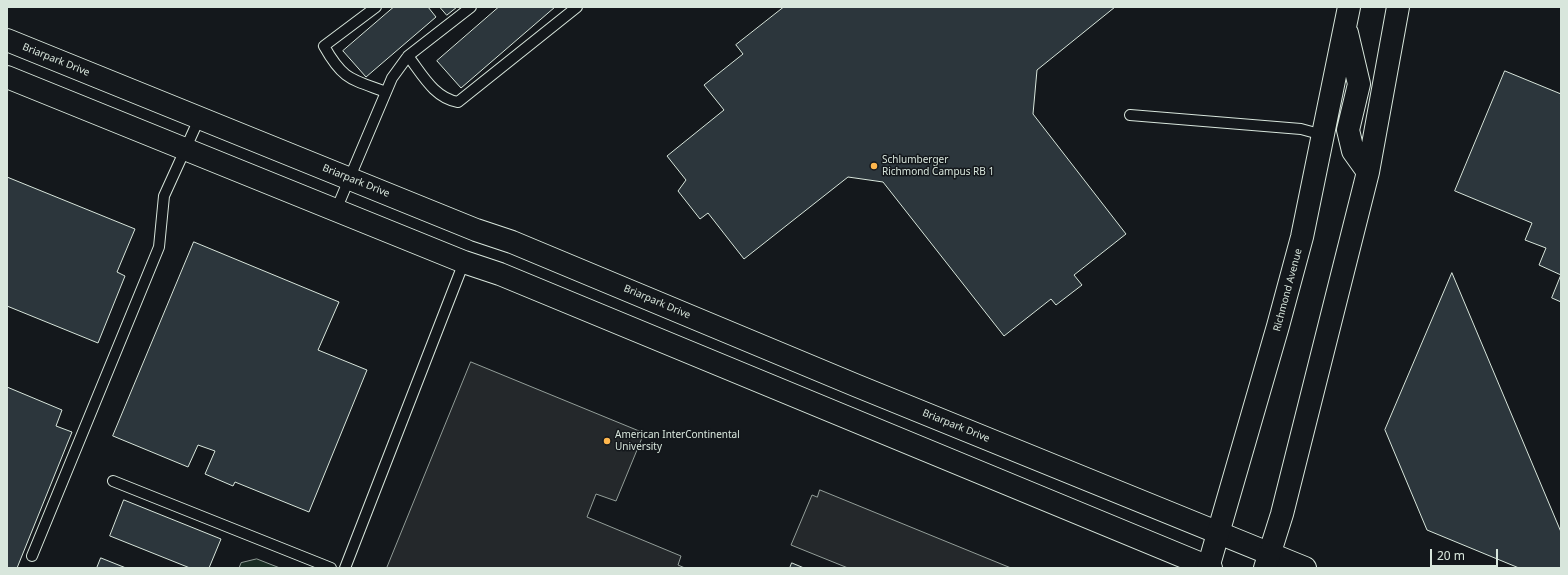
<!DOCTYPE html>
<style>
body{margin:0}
#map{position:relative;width:1568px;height:575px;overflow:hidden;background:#14181c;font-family:"Noto Sans",sans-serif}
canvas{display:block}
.frame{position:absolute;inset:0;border:8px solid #d8e6dc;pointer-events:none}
.scale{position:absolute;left:1430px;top:549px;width:68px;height:18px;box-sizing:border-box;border:2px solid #d8e6dc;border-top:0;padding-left:5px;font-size:12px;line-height:14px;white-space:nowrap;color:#d8e6dc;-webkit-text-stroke:3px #14181c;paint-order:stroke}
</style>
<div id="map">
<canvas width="1568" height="575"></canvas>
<div class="frame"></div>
<div class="scale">20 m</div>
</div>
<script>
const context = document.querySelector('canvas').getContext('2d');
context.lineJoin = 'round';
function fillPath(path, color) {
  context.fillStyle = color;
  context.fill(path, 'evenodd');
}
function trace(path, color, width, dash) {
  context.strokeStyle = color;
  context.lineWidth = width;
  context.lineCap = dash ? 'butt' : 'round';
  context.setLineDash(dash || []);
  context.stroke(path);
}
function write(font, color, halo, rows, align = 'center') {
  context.font = font + ' "Noto Sans",sans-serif';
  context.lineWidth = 3;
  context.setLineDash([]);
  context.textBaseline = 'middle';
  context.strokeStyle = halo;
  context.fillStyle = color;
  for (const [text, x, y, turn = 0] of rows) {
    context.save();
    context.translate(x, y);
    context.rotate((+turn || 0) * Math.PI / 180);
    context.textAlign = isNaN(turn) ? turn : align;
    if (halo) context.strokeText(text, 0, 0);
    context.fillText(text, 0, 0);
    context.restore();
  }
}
const green = new Path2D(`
 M257 559 280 568H239L241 563Z`);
const parking = new Path2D(`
 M471 362 644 433 616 501 596 494 587 517 681 556 678 565 685 568H387Z
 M820 490 1011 568H848L791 545 812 495 817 497Z`);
const building = new Path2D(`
 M394 7H428L436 17 366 77 343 51Z
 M440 7H457L447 15Z
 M499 7H555L461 88 437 61Z
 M784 7H1115L1037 70 1033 114 1126 234 1074 275 1082 285 1056 305 1051 299 1004 336 883 182 848 177 744 259 708 213 700 219 678 191 686 180 667 156 724 110 704 85 743 54 736 45Z
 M1505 71 1561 94V275L1539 265 1546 248 1525 240 1532 223 1455 191Z
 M7 177 135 229 117 272 125 276 98 343 7 306Z
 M194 242 339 302 318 350 367 370 309 512 235 482 233 486 205 474 215 451 198 445 188 467 113 436Z
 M1452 273 1561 532V568H1519L1427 530 1385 430Z
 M1561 275V302L1552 298Z
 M7 387 62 410 56 426 72 432 17 568H7Z
 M124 500 221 539 209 568H190L110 536Z
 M101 558 126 568H97Z
 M792 563 804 568H790Z`);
const service = new Path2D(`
 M376 7 324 46C343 80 351 79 386 92
 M408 56C422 74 434 98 458 102L577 7
 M1130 115 1301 129 1323 135
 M336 210 392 78 408 56 471 7
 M113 481 331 568
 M32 556 159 247 164 196 199 119
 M345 568 464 262`);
const tertiary = new Path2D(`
 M7 40 476 230 512 242 855 385 1305 568
 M7 77 464 262 500 274 1211 568`);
const secondary = new Path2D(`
 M1347 33 1359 84 1348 130 1353 151 1368 172
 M1208 568 1278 326 1302 237 1349 7
 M1265 568 1282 514 1368 172 1398 7`);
const markers = [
 [874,166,4,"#ffb74d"],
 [607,441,4,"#ffb74d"]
];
const streetNames = [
 ["Briarpark Drive",56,60,22],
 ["Briarpark Drive",356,181,22],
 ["Richmond Avenue",1288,290,-75],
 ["Briarpark Drive",657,302,23],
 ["Briarpark Drive",956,426,22]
];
const poiNames = [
 ["Schlumberger",882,160],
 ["Richmond Campus RB 1",882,172],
 ["American InterContinental",615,435],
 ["University",615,447]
];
fillPath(green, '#1a2d24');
trace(green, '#939e99', 1);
fillPath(parking, '#24282b');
trace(parking, '#939e99', 1);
fillPath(building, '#2c363c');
trace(building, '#d8e6dc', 1);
trace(service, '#d8e6dc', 12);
trace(tertiary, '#d8e6dc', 24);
trace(secondary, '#d8e6dc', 24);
trace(service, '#14181c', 10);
trace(tertiary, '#14181c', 22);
trace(secondary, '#14181c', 22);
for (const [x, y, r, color] of markers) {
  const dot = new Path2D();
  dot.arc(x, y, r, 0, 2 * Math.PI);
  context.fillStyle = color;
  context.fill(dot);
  trace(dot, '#14181c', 1.5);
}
write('10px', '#d8e6dc', '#14181c', streetNames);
write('10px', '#d8e6dc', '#14181c', poiNames, 'left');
</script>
